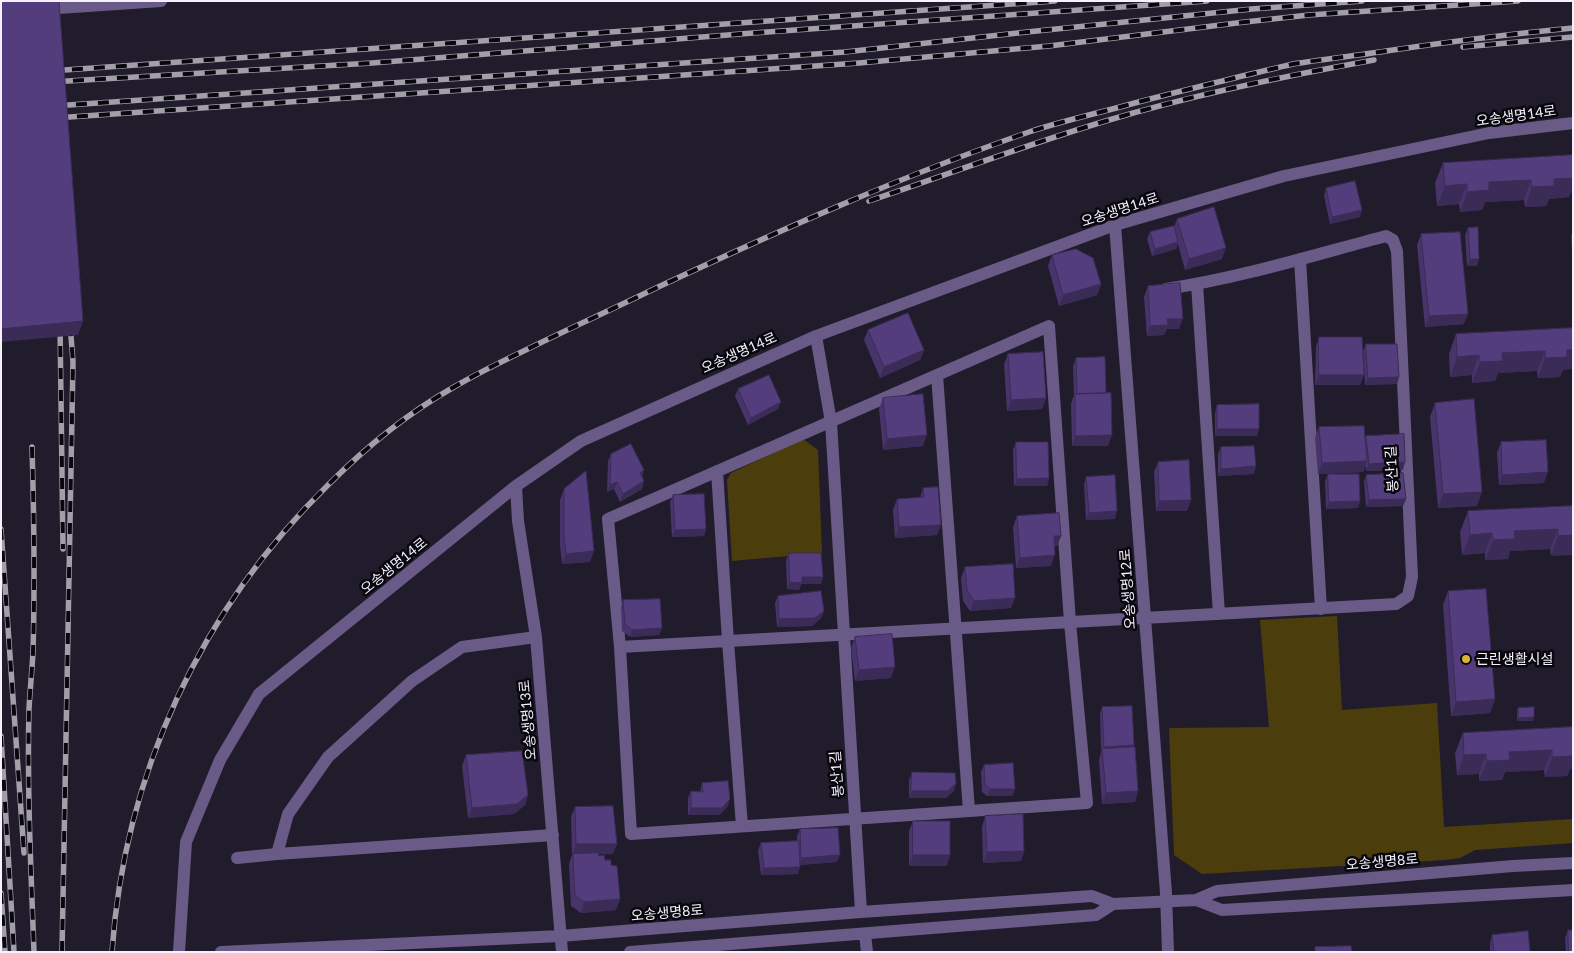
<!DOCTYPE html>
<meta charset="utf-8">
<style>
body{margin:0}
#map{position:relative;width:1574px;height:953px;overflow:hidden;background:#211c2b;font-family:Lato,sans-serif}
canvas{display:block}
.frame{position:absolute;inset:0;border:2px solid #f5f2fd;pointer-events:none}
</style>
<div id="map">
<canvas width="1574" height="953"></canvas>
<div class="frame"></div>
</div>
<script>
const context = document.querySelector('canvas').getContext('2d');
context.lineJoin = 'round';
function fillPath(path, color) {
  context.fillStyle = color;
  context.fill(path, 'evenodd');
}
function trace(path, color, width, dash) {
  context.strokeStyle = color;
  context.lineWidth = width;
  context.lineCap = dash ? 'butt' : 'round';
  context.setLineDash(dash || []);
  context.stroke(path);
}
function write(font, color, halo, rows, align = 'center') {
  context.font = font + ' Lato,"Noto Sans KR",sans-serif';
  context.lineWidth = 5;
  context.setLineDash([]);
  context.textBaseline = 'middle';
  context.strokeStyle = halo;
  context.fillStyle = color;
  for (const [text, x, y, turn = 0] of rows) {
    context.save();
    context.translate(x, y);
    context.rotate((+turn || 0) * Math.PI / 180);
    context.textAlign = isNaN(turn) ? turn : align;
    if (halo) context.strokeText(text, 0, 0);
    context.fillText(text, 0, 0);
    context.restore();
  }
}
const green = new Path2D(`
 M803 439 818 450 822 553 732 561 727 480 731 473Z
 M1337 616 1342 710 1437 703 1444 827 1573 819V843L1475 850 1460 858 1445 860 1202 874 1174 855 1169 728 1269 727 1260 620Z`);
const minor = new Path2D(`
 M44 9 161 1
 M1115 225 1166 893 1168 952
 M1300 259 1321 609
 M1197 284 1219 614
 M1049 326 1070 622 1087 803 631 834 620 647 608 519Z
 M816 336 831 422 861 912
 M937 375 969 811
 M717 471 728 641 742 826
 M516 486 518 521 536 637 562 952
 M536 637 462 647 412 681 328 757 288 814 277 854 553 835
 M620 647 1396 604 1408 596 1412 577 1397 251 1393 240 1386 236C1314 255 1240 278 1166 289
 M237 858 277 854
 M1196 900 1222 910 1573 890
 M865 934 867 952
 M179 952 186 842 220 760 259 694 516 486 581 441 816 336 1115 225 1284 176 1489 133 1573 123
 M221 952 560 936 861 912 1092 896 1113 904 1196 900 1217 891 1513 866 1573 863
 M630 952 1096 915 1113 904`);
const rail = new Path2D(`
 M1463 47 1573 37
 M50 71 1055 1
 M51 82 372 63 753 33 1207 1
 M54 106 845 52 1027 32 1252 9 1362 1
 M55 118 859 63 1049 46 1245 22 1309 15 1518 1
 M869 201C949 174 1028 144 1109 120 1196 94 1285 76 1374 60
 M60 324 63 549
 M32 447C34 515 35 583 33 652 32 671 30 690 29 709 27 790 31 871 34 952
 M1 529 24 853
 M1 736 14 952
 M1 893 5 952
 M62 952 73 362 70 323
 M112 952C124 775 201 609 328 485 365 448 408 413 454 387 481 371 509 358 538 344 577 325 617 307 656 288 778 231 902 176 1029 132 1059 122 1090 115 1120 107 1159 96 1199 87 1238 77 1256 73 1275 68 1293 64 1324 59 1355 56 1386 51 1448 42 1510 34 1573 28`);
const wall = new Path2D(`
 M1573 155V188L1569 197 1549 199 1546 206 1525 207 1524 200 1485 202 1482 210 1460 212 1459 204 1437 206 1435 183 1443 163Z
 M1326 188 1360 217 1330 224 1324 196Z
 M1177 219 1222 259 1185 270 1178 244 1176 249 1152 256 1147 239 1150 232 1174 227Z
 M1468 228 1477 266H1467L1465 235Z
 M1573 232V254H1572L1571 236Z
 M1421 234 1464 324 1425 327 1417 245Z
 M1052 255 1101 284 1097 295 1059 306 1048 266Z
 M1148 286 1179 329H1167L1164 335 1147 336 1144 297Z
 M1573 328 1563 370 1560 377 1538 378 1537 371 1498 373 1495 381 1472 383V375L1450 377 1449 354 1456 334Z
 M868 330 924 350 920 360 880 378 864 340Z
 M1319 337 1360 385H1315L1316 347Z
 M1366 344 1397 384 1365 385 1363 351Z
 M1008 354 1046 398 1042 409 1007 411 1004 364Z
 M1076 358 1108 446H1072L1071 404 1074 395 1073 366Z
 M738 389 778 409 748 425 735 396Z
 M883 398 923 446 883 450 879 409Z
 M1435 403 1477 506 1438 508 1430 417Z
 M1217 405 1257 436H1215V413Z
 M1319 427 1365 438 1366 436 1403 470 1366 471V466L1363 472 1318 474 1315 438Z
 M1016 442 1049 478 1047 486H1014L1013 450Z
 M1501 442 1544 483 1499 485 1497 453Z
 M1221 447 1254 474 1218 476V454Z
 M611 454 642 477 644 481 642 489 620 502 614 489 607 492 608 461Z
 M1158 462 1187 511H1156L1154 472Z
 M1328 474 1360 501 1358 508 1326 509 1325 481Z
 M1366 475 1406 499 1403 506 1366 507 1364 482Z
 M1086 477 1115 519 1086 520 1084 484Z
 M923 488 941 525 937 535 895 538 893 510 897 499 920 498Z
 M564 489 590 562 562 564 560 545V500Z
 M673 495 706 529 704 536 672 537 670 502Z
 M1573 506 1551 556 1550 549 1510 551 1508 559 1485 560V553L1462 555 1460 532 1468 511Z
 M1017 516 1061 536 1057 546 1054 547 1051 566 1016 568 1013 527Z
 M789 553 823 577 821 584H801L799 590 787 589 786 560Z
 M965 567 1011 608 970 611 963 601 961 578Z
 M1448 591 1495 699 1490 713 1451 716 1443 605Z
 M778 596 824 611 821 618 812 626 777 627 775 603Z
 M623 600 662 628 659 635 630 637 622 631 621 607Z
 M855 637 891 678 855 681 851 648Z
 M1102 707 1134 745 1133 747 1138 791 1135 802 1102 804 1099 760 1101 752 1100 714Z
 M1518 708 1533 721H1517V711Z
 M1573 727 1570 769 1567 776 1545 777 1544 770 1505 772 1502 780 1479 781V774L1457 775 1455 753 1463 733Z
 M466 755 528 795 525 805 514 814 468 818 462 766Z
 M984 765 1015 789 1012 796H987L982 792 981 772Z
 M912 772 956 783 954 791 946 798H909V780Z
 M702 783 728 806 719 815H688V798L691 791 700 792Z
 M575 807 613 854H599V856L611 865 620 899 616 910 581 913 571 906 569 864 572 855 571 817Z
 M985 816 1024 851 1021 861 983 863 982 827Z
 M913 821 947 866H909V831Z
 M800 829 837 862 800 865 798 874 761 875 758 850 761 843 797 841V836Z
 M1568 930 1573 952H1566L1565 938Z
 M1492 935 1530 952H1490V943Z`);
const shadedWall = new Path2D(`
 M1573 178V188L1569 197 1549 199 1546 206 1525 207 1532 187 1554 179Z
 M1531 180 1524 200 1485 202 1482 210 1460 212 1467 192 1489 182Z
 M1467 184 1459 204 1437 206 1445 186Z
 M1362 210 1360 217 1330 224 1332 217Z
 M1178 242 1176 249 1152 256 1155 249Z
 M1226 248 1222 259 1185 270 1189 259Z
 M1470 259H1479L1477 266H1467Z
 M1101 284 1097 295 1059 306 1063 295Z
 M1468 314 1464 324 1425 327 1429 316Z
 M1167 319H1183L1179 329H1167L1164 335 1147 336 1150 326Z
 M83 321 78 335 1 342V329Z
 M924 350 920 360 880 378 884 367Z
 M1567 350H1573V369L1563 370 1560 377 1538 378 1545 358Z
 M1545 351 1537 371 1498 373 1495 381 1472 383 1480 362 1502 353Z
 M1479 355 1472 375 1450 377 1457 357Z
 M1319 375H1364L1360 385H1315Z
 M1399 377 1397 384 1365 385 1368 378Z
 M1046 398 1042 409 1007 411 1011 400Z
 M781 402 778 409 748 425 751 418Z
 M1217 429H1259L1257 436H1215Z
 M927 435 923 446 883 450 887 439Z
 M1112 435 1108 446H1072L1075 436Z
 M1367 461 1363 472 1318 474 1322 463Z
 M1405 462 1403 470 1366 471 1369 464Z
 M1256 466 1254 474 1218 476 1221 469Z
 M644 470 642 478 640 473Z
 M1548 472 1544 483 1499 485 1502 475Z
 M1049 478 1047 486H1014L1017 479Z
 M644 481 642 489 620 502 623 494Z
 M617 482 614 489 607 492 610 485Z
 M1482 492 1477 506 1438 508 1443 494Z
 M1406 499 1403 506 1366 507 1369 500Z
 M1191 500 1187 511H1156L1159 501Z
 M1360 501 1358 508 1326 509 1329 502Z
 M1117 511 1115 519 1086 520 1089 513Z
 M941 525 937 535 895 538 899 527Z
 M706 529 704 536 672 537 675 530Z
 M1558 529 1550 549 1510 551 1508 559 1485 560 1493 540 1514 531Z
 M1492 533 1485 553 1462 555 1470 535Z
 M1573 535V555L1551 556 1558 536Z
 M1054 536H1061L1057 546 1050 547Z
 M594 551 590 562 562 564 566 554Z
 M1055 555 1051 566 1016 568 1020 558Z
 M802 577H823L821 584H801L799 590 787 589 790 582Z
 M1015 598 1011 608 970 611 974 601Z
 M824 611 821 618 812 626 777 627 779 619Z
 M662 628 659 635 630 637 632 630Z
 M895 667 891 678 855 681 859 670Z
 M1495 699 1490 713 1451 716 1456 702Z
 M1534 717 1533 721H1517L1518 718Z
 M1134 745 1131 752 1103 751 1104 747Z
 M1552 750 1544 770 1505 772 1502 780 1479 781 1487 761 1509 752Z
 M1573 752V769H1570L1567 776 1545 777 1552 757Z
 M1486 754 1479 774 1457 775 1464 755Z
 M956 783 954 791 946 798H909L911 791Z
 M990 789H1015L1012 796H987Z
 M1138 791 1135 802 1102 804 1106 793Z
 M528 795 525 805 514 814 468 818 472 808Z
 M730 799 728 806 719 815H688L691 808Z
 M576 844H617L613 854 572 855Z
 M1024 851 1021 861 983 863 987 852Z
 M840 855 837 862 799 865 801 858Z
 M913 855H950L947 866H909Z
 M800 867 798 874 761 875 764 868Z
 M620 899 616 910 581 913 584 902Z`);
const building = new Path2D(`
 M1 1H59L83 321 1 329Z
 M1573 155V178L1554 179V186L1532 187 1531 180 1489 182V190L1467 192V184L1445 186 1443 163Z
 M1355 181 1362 210 1332 217 1326 188Z
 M1214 207 1226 248 1189 259 1177 219Z
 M1174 226 1178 242 1155 249 1150 232Z
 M1478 227 1479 259H1470L1468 228Z
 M1460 232 1468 314 1429 316 1421 234Z
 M1076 249 1093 258 1101 284 1063 295 1052 255Z
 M1180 283 1183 319H1167L1168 325 1150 326 1148 286Z
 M908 313 924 350 884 367 868 330Z
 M1573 328V350H1567V357L1545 358V351L1502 353 1503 361 1480 362 1479 355 1457 357 1456 334Z
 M1319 337H1362L1364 375H1319Z
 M1366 344H1397L1399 377 1368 378Z
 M1043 352 1046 398 1011 400 1008 354Z
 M1105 357 1106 393 1077 394 1076 358Z
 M769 375 781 402 751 418 738 389Z
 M1111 393 1112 435 1075 436V394Z
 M923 394 927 435 887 439 883 398Z
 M1474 399 1482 492 1443 494 1435 403Z
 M1259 404V429H1217V405Z
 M1364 426 1367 461 1322 463 1319 427Z
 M1404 434 1405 462 1369 464 1366 436Z
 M1546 440 1548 472 1502 475 1501 442Z
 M1016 442H1048L1049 478 1017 479Z
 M631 444 644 470 640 473 644 481 623 494 617 482 610 485 611 454Z
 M1254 446 1256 466 1221 469V447Z
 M1189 460 1191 500 1159 501 1158 462Z
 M586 471 594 551 566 554 564 535V489Z
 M1403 473 1406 499 1369 500 1366 475Z
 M1328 474H1359L1360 501 1329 502Z
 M1115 475 1117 511 1089 513 1086 477Z
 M938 487 941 525 899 527 897 499 924 497 923 488Z
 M704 494 706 529 675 530 673 495Z
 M1573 506V535L1558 536V529L1514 531 1515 539 1493 540 1492 533 1470 535 1468 511Z
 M1059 513 1061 536H1054L1055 555 1020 558 1017 516Z
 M789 553H821L823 577H802V583L790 582Z
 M1013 564 1015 598 974 601 967 590 965 567Z
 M1486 589 1495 699 1456 702 1448 591Z
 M821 591 824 611 815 618 779 619 778 596Z
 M660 599 662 628 632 630 625 624 623 600Z
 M892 634 895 667 859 670 855 637Z
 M1132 706 1134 745 1104 747 1102 707Z
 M1534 707V717L1518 718V708Z
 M1573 727V756L1552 757V750L1509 752 1510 760 1487 761 1486 754 1464 755 1463 733Z
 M1135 747 1138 791 1106 793 1102 749Z
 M522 751 528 795 517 804 472 808 466 755Z
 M1013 763 1015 789H990L985 785 984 765Z
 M912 772 955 773 956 783 948 791H911Z
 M728 781 730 799 722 808H691V791L703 792 702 783Z
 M613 806 617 844H576L575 807Z
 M1023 814 1024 851 987 852 985 816Z
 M913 821H950V855H913Z
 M838 828 840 855 801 858 800 829Z
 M799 841 800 867 764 868 761 843Z
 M598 853 599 856 604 855 605 860H611V865L617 866 620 899 584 902 575 896 573 854Z
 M1568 930H1573V952H1569Z
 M1528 931 1530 952H1494L1492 935Z
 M1351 946 1352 952H1315V947Z`);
const markers = [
 [1466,659,5,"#d9b334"]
];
const streetNames = [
 ["오송생명14로",1516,116,-8],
 ["오송생명14로",1120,210,-18],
 ["오송생명14로",739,353,-24],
 ["봉산1길",1392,469,-93],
 ["오송생명14로",394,566,-39],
 ["오송생명12로",1128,589,-94],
 ["오송생명13로",528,720,-95],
 ["봉산1길",837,774,-94],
 ["오송생명8로",1382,862,-5],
 ["오송생명8로",667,913,-5]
];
const poiNames = [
 ["근린생활시설",1476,659]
];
fillPath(green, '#4c3e0c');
trace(minor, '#695a88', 12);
trace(rail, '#a29eaa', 5.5);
trace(rail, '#09070e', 4, [11]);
fillPath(wall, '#48346b');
fillPath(shadedWall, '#3b2b57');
fillPath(building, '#543d7c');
trace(building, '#3b2b57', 1);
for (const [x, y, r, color] of markers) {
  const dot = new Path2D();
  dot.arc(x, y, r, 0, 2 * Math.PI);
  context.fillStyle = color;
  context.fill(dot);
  trace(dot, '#09070e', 2);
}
write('14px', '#f5f2fd', '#09070e', streetNames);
write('14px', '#f5f2fd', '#09070e', poiNames, 'left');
</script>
